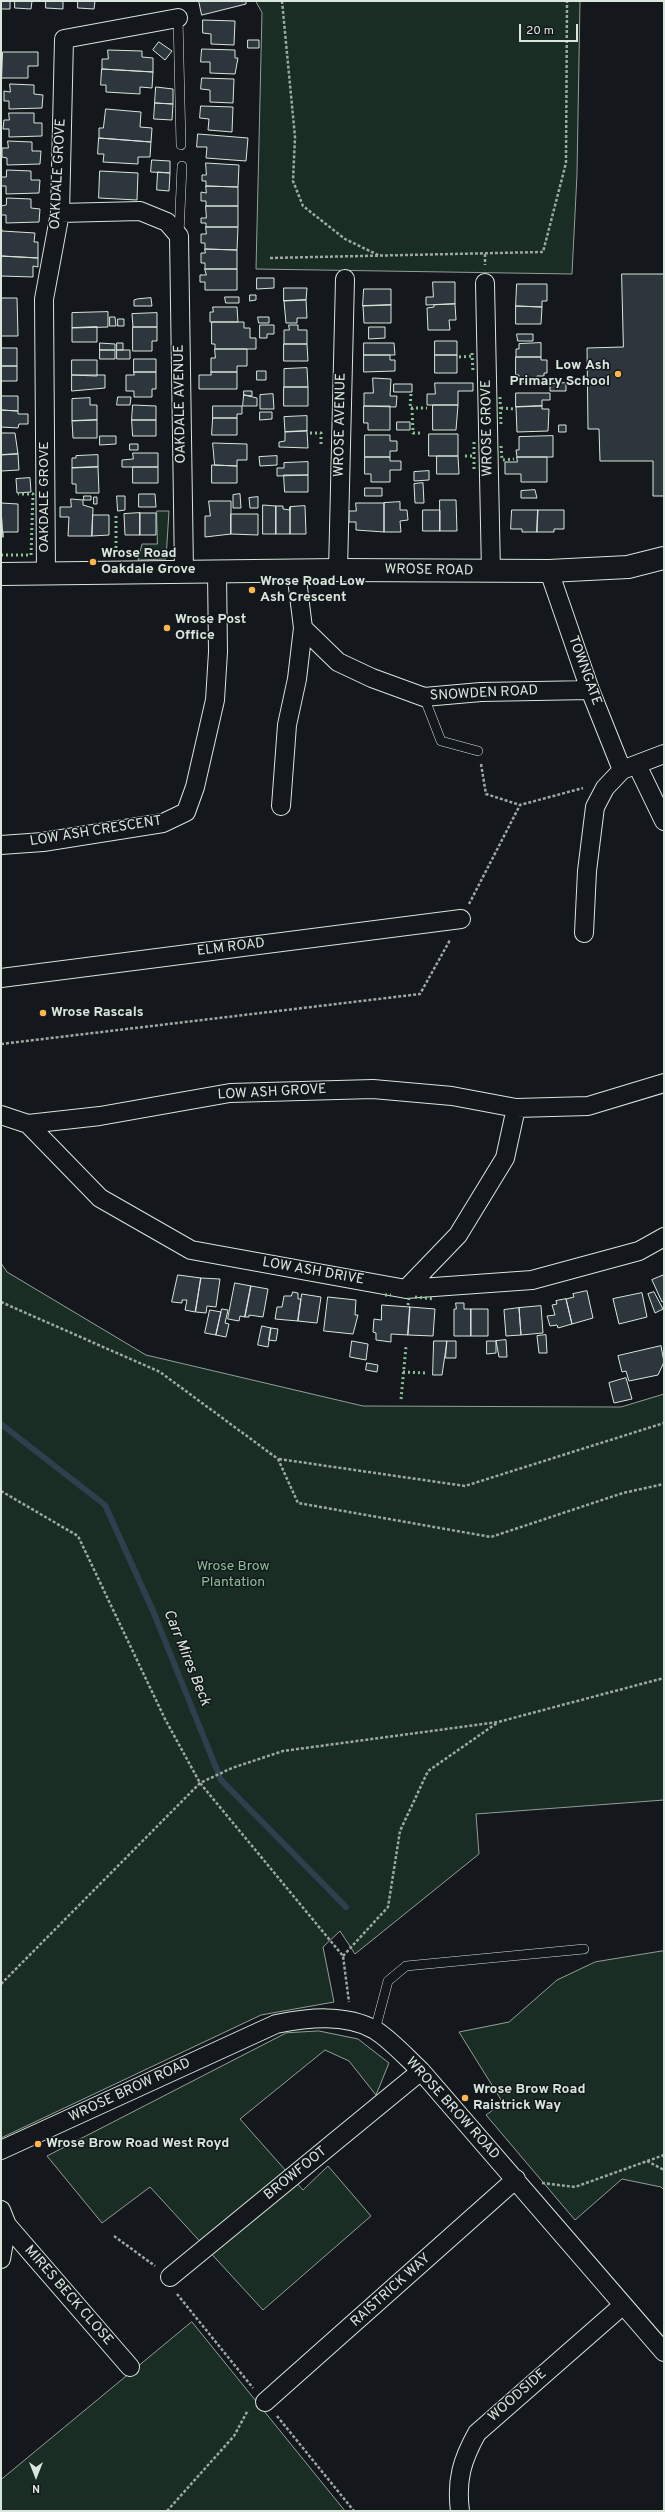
<!DOCTYPE html>
<style>
body{margin:0}
#map{position:relative;width:665px;height:2512px;overflow:hidden;background:#14181c;font-family:Overpass,sans-serif}
canvas{display:block}
.frame{position:absolute;inset:0;border:2px solid #d8e6dc;pointer-events:none}
.north{position:absolute;left:16px;top:2456px;width:40px;height:40px;-webkit-text-stroke:3px #14181c;paint-order:stroke;rotate:180deg;font-size:11px;font-weight:700;line-height:16px;text-align:center;color:#d8e6dc}
.north::after{content:'';display:block;margin:auto;width:14px;height:18px;background:#d8e6dc;clip-path:polygon(50% 0,100% 100%,50% 72%,0 100%)}
.scale{position:absolute;left:519px;top:24px;width:59px;height:18px;box-sizing:border-box;border:2px solid #d8e6dc;border-top:0;padding-left:5px;font-size:12px;line-height:14px;white-space:nowrap;color:#d8e6dc;-webkit-text-stroke:3px #14181c;paint-order:stroke}
</style>
<div id="map">
<canvas width="665" height="2512"></canvas>
<div class="frame"></div>
<div class="north">N</div>
<div class="scale">20 m</div>
</div>
<script>
const context = document.querySelector('canvas').getContext('2d');
context.lineJoin = 'round';
function fillPath(path, color) {
  context.fillStyle = color;
  context.fill(path, 'evenodd');
}
function trace(path, color, width, dash) {
  context.strokeStyle = color;
  context.lineWidth = width;
  context.lineCap = dash ? 'butt' : 'round';
  context.setLineDash(dash || []);
  context.stroke(path);
}
function write(font, color, halo, rows, align = 'center') {
  context.font = font + ' Overpass,sans-serif';
  context.lineWidth = 3;
  context.setLineDash([]);
  context.textBaseline = 'middle';
  context.strokeStyle = halo;
  context.fillStyle = color;
  for (const [text, x, y, turn = 0] of rows) {
    context.save();
    context.translate(x, y);
    context.rotate((+turn || 0) * Math.PI / 180);
    context.textAlign = isNaN(turn) ? turn : align;
    if (halo) context.strokeText(text, 0, 0);
    context.fillText(text, 0, 0);
    context.restore();
  }
}
const green = new Path2D(`
 M256 1H580L577 174 572 274 256 269 262 13Z
 M157 511H169L166 559 138 560 142 544H157Z
 M1 1263 7 1272 146 1355 363 1406 621 1407 664 1394V1800L476 1814 479 1854 355 1954 340 1931 323 1947 334 2002 261 2015 1 2138Z
 M664 1951V2190L661 2187 622 2179 575 2220 486 2115 503 2103 459 2032 509 2022 557 1980 595 1962Z
 M319 2031 358 2039 389 2063 376 2095 349 2061 325 2050 240 2119 303 2190 328 2166 371 2216 263 2310 150 2187 102 2223 47 2156 286 2033Z
 M192 2322 345 2511H1V2480Z`);
const stream = new Path2D(`
 M1 1424 105 1505 153 1611 221 1780 346 1907`);
const building = new Path2D(`
 M1 1H10V9H1Z
 M15 1H32L31 9 15 8Z
 M46 1H63V9L46 8Z
 M78 1H95L94 9 78 8Z
 M199 1H246V4L202 15Z
 M203 20 235 21 234 45 211 44V34L203 33Z
 M248 40H259V48H248Z
 M159 42 172 51 165 60 153 50Z
 M202 49 235 50V58H238L235 74 210 73V62H201Z
 M108 50 142 51V57L153 58V72L102 69V59H108Z
 M3 52H38V66H28V78H2Z
 M102 69 153 72 152 88 140 87V94L106 92V85H101Z
 M202 78 234 79 233 103 210 102V90L201 89Z
 M10 84 34 85V94L43 95 42 108 9 109V101H4V91L10 92Z
 M156 87 173 89V104L155 103Z
 M155 103 173 104 172 120 154 119Z
 M201 106 233 107 232 132 208 130 209 119 200 118Z
 M106 109 141 112 140 127 152 128 151 142 99 138V128H103Z
 M9 113H34V123H42V136L9 137V129H3L4 120H9Z
 M198 134 248 138 246 161 206 158 207 147H197Z
 M99 138 151 142 150 157H138V164L103 162 104 154H98Z
 M8 141 32 142V151H41L40 164 7 165V158L2 157V148H8Z
 M152 160 170 161V173L151 172Z
 M206 163 239 165 238 187 206 186V181H202V175H206Z
 M7 170 31 171V180H40L39 193 6 194V186H1V177H6Z
 M100 171 138 173 137 200 99 198Z
 M158 172 170 173 169 191 157 190Z
 M206 186 238 187V206H206V201H201V192L206 193Z
 M7 198 31 199V208L40 209 39 222 6 223V215H1V206L6 205Z
 M206 206H238V227H206V223H201V218H206Z
 M1 225 2 231 35 233 34 242H38V258L1 256Z
 M206 227H238L237 250 205 249V243H201V234H206Z
 M205 249 237 250V269H205V263H201V253H205Z
 M1 256 38 258V267L33 266V277L1 276Z
 M205 269H237V290H205V282H200V275H206Z
 M622 274H664V496H653V461H600L599 429H588L587 348 623 347Z
 M257 278H274V288L257 289Z
 M433 282H455V304L426 305V297H433Z
 M517 284H547V301H542V307L516 306Z
 M284 288H307L306 300 284 301Z
 M364 289H391V305L363 306Z
 M250 295H256V300L250 301Z
 M225 297H239V303H226Z
 M2 298H17L18 336H1Z
 M151 298 152 306H134V300L137 299Z
 M306 300 307 318H297V323H286L284 301Z
 M455 304 456 320H449L450 330H428L427 308 434 307V305Z
 M391 305V323H364L363 306Z
 M516 306 542 307 541 324H516Z
 M213 307H237L238 322H210V312H213Z
 M108 312V327L72 328V313Z
 M157 313V327H133L132 314Z
 M110 317H115L116 326H110Z
 M258 317H269V323H259Z
 M118 319H124V326H118Z
 M212 322H244V328H250V338H256V349H215V344H212Z
 M260 325H274V334H267V338H260Z
 M289 325H298V330H307V344H284V330H289Z
 M97 327V342H72V328Z
 M133 327H157V341H152V351H133Z
 M369 327H385V338L369 339Z
 M517 334H533V341H518Z
 M435 341H457V355H435Z
 M100 343 115 344V350H100Z
 M117 343H123V350H117Z
 M364 343H394L395 355H364Z
 M541 343V357H516V349H519V344Z
 M284 344H307L308 361H284Z
 M1 348H17V366H1Z
 M215 349H247V366H237V372H211V358H215Z
 M100 350H115V359H100Z
 M117 350H130V359H117Z
 M364 355H390V360H395V371L364 372Z
 M435 355H457V373H435Z
 M516 357H541V360H547V373H544V376H537V382H519V375H516Z
 M134 359H156V372H134Z
 M72 360H97V376L72 375Z
 M1 366H17V381H1Z
 M307 368 308 387H284V369Z
 M257 371H266V380H257Z
 M134 372H156V389H152V397H134V391H126V375H134Z
 M211 372H237V389H199V375H211Z
 M72 375H105V388L72 391Z
 M373 378 391 379 390 396H397L396 407 364 406V393H373Z
 M435 383H473V391H458V405H427V394H435Z
 M566 383V391H550V384Z
 M394 384H412V392H394Z
 M284 387H308V406H284Z
 M244 391H252V396L244 395Z
 M516 393H550V400H542V406L516 407Z
 M273 394 274 409H260V395Z
 M244 395 257 398V406H243Z
 M1 396H18V411L1 410Z
 M118 397H131L130 405H117Z
 M90 398V405H97V420L72 421V399Z
 M133 405 156 406V420H132Z
 M433 405H458L456 430H433Z
 M213 406H242V414H237V418H213Z
 M364 406H390V430H368V423H364Z
 M542 406V409H549L548 431 517 432 516 407Z
 M1 410 18 411V414H28V424H19L18 428 1 427Z
 M260 412H272V419L260 420Z
 M307 416V431L285 432 284 417Z
 M213 418H237V435H212Z
 M97 420V438H73L72 421Z
 M132 420H156V436H133Z
 M397 422H410V430H397Z
 M559 425H566V432H559Z
 M307 431 308 448 279 447V442L285 441V432Z
 M1 433H15L18 454 1 455Z
 M429 434H458V456H429Z
 M365 435H390V441H397V451H390V457H365Z
 M100 436H116V444L100 445Z
 M553 436V457H517L516 450H519V437Z
 M213 443 247 444V460H237V466L215 465Z
 M130 444H138V450H130Z
 M133 453H158V467H122V460L133 459Z
 M18 454 19 470 1 471V455Z
 M98 455V467L72 468V458H76V456Z
 M277 456V465L260 466 259 457Z
 M437 456H458L459 474H437Z
 M365 457H390V461H401V470H390V482H371V474H365Z
 M517 457H547V482H521V474H505V462H517Z
 M308 462V475L277 476V468H284V463Z
 M212 465 237 466V483H212Z
 M98 467 99 493H76V484H72V468Z
 M133 467H158V483H133Z
 M429 471V480L414 481V472Z
 M284 475H308V492H285Z
 M30 478 31 492 17 493 16 479Z
 M423 483 424 503H415L414 484Z
 M365 488H382V496H365Z
 M535 490 537 498H521V491Z
 M139 494H155L156 507H139Z
 M240 494 241 508H233V495Z
 M84 496H91V500H84Z
 M117 496H125V510L118 511Z
 M94 497H97V504H94Z
 M258 497V508H250L249 498Z
 M71 499 83 500V505L93 508 92 536H68L69 517H60V507H71Z
 M440 500H456L457 531H440Z
 M209 501H231V534L205 537V516H210Z
 M400 502V510H407L408 520 400 521 401 532H384V503Z
 M1 503 18 504V532H3V537Z
 M356 503H384V532L356 530V522H349V511H356Z
 M263 505 276 506V534H263Z
 M276 506H283V509L290 510V507V534H276Z
 M305 506 306 534H290V507Z
 M423 510H440V531H423Z
 M512 510H538L537 532H522V529H511Z
 M538 510H564V529H554V532H537Z
 M140 513V535H125L124 514Z
 M140 513H156V535H140Z
 M231 514H258V535L231 534Z
 M93 515H109V535L92 536Z
 M178 1275 201 1278 195 1312 185 1310 187 1300H182V1303L172 1302Z
 M664 1275V1301L662 1302 652 1280Z
 M201 1278 220 1279 216 1307 207 1306 206 1313 196 1312Z
 M235 1283 251 1286 245 1317 240 1316 239 1321 228 1319Z
 M251 1286 268 1289 263 1317 249 1315V1317H245Z
 M587 1291 593 1318 572 1324 566 1299 574 1297 573 1294Z
 M293 1292 298 1293V1299H301L298 1321 275 1319 277 1307H282L284 1296H291Z
 M654 1292 663 1309 655 1313 648 1294Z
 M642 1293 647 1317 619 1324 613 1299Z
 M302 1294 321 1297 317 1323 298 1321Z
 M328 1297 356 1300 355 1315H358L353 1334 324 1331Z
 M566 1299 572 1324 558 1328 557 1325 550 1326 547 1316 555 1315 552 1305 557 1304 556 1301Z
 M456 1303H464V1309H471V1336H454V1309H456Z
 M382 1305 410 1307 408 1335 391 1334V1342L376 1340V1333L373 1332 374 1319 381 1320Z
 M541 1306 543 1333 521 1335 519 1308Z
 M410 1307 435 1309 433 1336 408 1335Z
 M519 1308 521 1335 506 1336 504 1310Z
 M222 1309 228 1310 225 1323 229 1324 226 1337 216 1335Z
 M471 1309H488V1336H471Z
 M210 1310 221 1312 216 1335 205 1333Z
 M262 1326 271 1328 268 1347 258 1345Z
 M271 1328 278 1329 276 1341 269 1340Z
 M546 1335 547 1353H539L537 1336Z
 M506 1340 507 1357H499L496 1341Z
 M352 1341 368 1344 366 1360 350 1357Z
 M434 1341H447L442 1375H433Z
 M447 1341H456V1358H446Z
 M487 1341H496V1353L487 1354Z
 M661 1346 664 1362 658 1375 629 1381 626 1371 622 1372 618 1356Z
 M367 1363 378 1365 377 1372 366 1370Z
 M626 1378 632 1399 614 1403 609 1383Z`);
const path = new Path2D(`
 M282 1 295 137 293 181 303 206 345 239 380 256
 M485 254V265
 M270 258 543 252 566 163 567 1
 M481 764 486 794 520 805
 M469 904 520 805 583 788
 M1 1044 420 994 450 940
 M1 1302 160 1372 278 1459 298 1503 491 1537 623 1493 664 1484
 M279 1459 465 1486 664 1423
 M1 1491 78 1536 165 1719 200 1783 343 1956 349 2002
 M343 1956 388 1907 400 1831 428 1771 497 1723
 M1 1984 200 1783 232 1768 283 1751 498 1722 664 1678
 M647 2161 664 2170
 M542 2183 575 2187 664 2155
 M114 2236 155 2266
 M177 2294 253 2388
 M277 2416 354 2511
 M167 2511 234 2436 248 2410`);
const lane = new Path2D(`
 M178 18 181 145
 M179 234 182 166
 M424 697 441 741 478 751
 M375 2030 388 1981 406 1966 584 1949`);
const street = new Path2D(`
 M60 213 140 211 167 222 179 236 184 572
 M485 283 491 572
 M338 570 345 279
 M296 571 303 628 338 662 372 678 424 697 481 692 590 690
 M549 571 590 690 622 770
 M46 574 44 299 60 213 64 39 178 18
 M637 765 664 821
 M281 806 287 725 297 679 303 628
 M1 845 43 842 163 823 186 812 195 787 215 700 218 652 217 572
 M584 933 587 871 595 807 605 788 622 770 664 754
 M1 978 461 919
 M1 1115 28 1124 100 1198 191 1250 406 1289 532 1280 639 1251 664 1237
 M28 1124 100 1116 230 1093 373 1089 452 1096 516 1108
 M406 1289 458 1235 505 1158 516 1108 588 1106 664 1083
 M1 2150 276 2024C307 2018 345 2013 375 2030 391 2040 407 2058 421 2071L664 2352
 M1 2210 7 2225 130 2367
 M1 2259 7 2225
 M170 2277 421 2071
 M265 2402 516 2179
 M460 2511C456 2480 462 2460 477 2433L622 2306`);
const secondary = new Path2D(`
 M1 574 338 570 549 571 628 567 664 558`);
const hedge = new Path2D(`
 M472 353 473 372
 M459 357 473 356
 M411 394 410 408H427
 M500 397 501 425
 M412 408 413 433H423
 M501 408 516 409
 M310 433H321V446
 M474 442V471
 M501 446 502 460 514 459
 M465 456H474
 M116 553V513
 M1 555H31L33 494H18
 M385 1295H391
 M415 1297 435 1299
 M408 1305 409 1297
 M403 1372 427 1373
 M401 1399 406 1347`);
const markers = [
 [618,374,4,"#ffb74d"],
 [93,562,4,"#ffb74d"],
 [252,590,4,"#ffb74d"],
 [167,628,4,"#ffb74d"],
 [43,1013,4,"#ffb74d"],
 [465,2098,4,"#ffb74d"],
 [38,2144,4,"#ffb74d"]
];
const streetNames = [
 ["OAKDALE GROVE",59,174,-87],
 ["OAKDALE AVENUE",181,404,-91],
 ["WROSE AVENUE",341,425,-89],
 ["WROSE GROVE",488,428,-91],
 ["OAKDALE GROVE",45,497,-90],
 ["WROSE ROAD",429,571,1],
 ["TOWNGATE",584,671,70],
 ["SNOWDEN ROAD",484,694,-3],
 ["LOW ASH CRESCENT",96,832,-9],
 ["ELM ROAD",231,948,-7],
 ["LOW ASH GROVE",272,1093,-3],
 ["LOW ASH DRIVE",313,1272,10],
 ["WROSE BROW ROAD",130,2091,-25],
 ["WROSE BROW ROAD",452,2109,48],
 ["BROWFOOT",296,2174,-39],
 ["RAISTRICK WAY",391,2291,-42],
 ["MIRES BECK CLOSE",68,2296,49],
 ["WOODSIDE",518,2396,-41]
];
const poiNames = [
 ["Low Ash",610,366,"right"],
 ["Primary School",610,382,"right"],
 ["Wrose Road",101,554],
 ["Oakdale Grove",101,570],
 ["Wrose Road Low",260,582],
 ["Ash Crescent",260,598],
 ["Wrose Post",175,620],
 ["Office",175,636],
 ["Wrose Rascals",51,1013],
 ["Wrose Brow Road",473,2090],
 ["Raistrick Way",473,2106],
 ["Wrose Brow Road West Royd",46,2144]
];
const parkNames = [
 ["Wrose Brow",233,1567],
 ["Plantation",233,1583]
];
const waterNames = [
 ["Carr Mires Beck",186,1658,68]
];
fillPath(green, '#1a2d24');
trace(green, '#939e99', 1);
trace(stream, '#2f3f4d', 6);
fillPath(building, '#2c363c');
trace(building, '#d8e6dc', 1);
trace(lane, '#d8e6dc', 10);
trace(street, '#d8e6dc', 20);
trace(secondary, '#d8e6dc', 24);
trace(path, '#9da8a2', 2.5, [3, 2]);
trace(lane, '#14181c', 9);
trace(street, '#14181c', 18);
trace(secondary, '#14181c', 22);
trace(hedge, '#8ac095', 3, [2, 3]);
for (const [x, y, r, color] of markers) {
  const dot = new Path2D();
  dot.arc(x, y, r, 0, 2 * Math.PI);
  context.fillStyle = color;
  context.fill(dot);
  trace(dot, '#14181c', 1.5);
}
write('14px', '#d8e6dc', '#14181c', streetNames);
write('bold 14px', '#d8e6dc', '#14181c', poiNames, 'left');
write('14px', '#8ac095', '#14181c', parkNames);
write('italic 15px', '#d8e6dc', '#14181c', waterNames);
</script>
